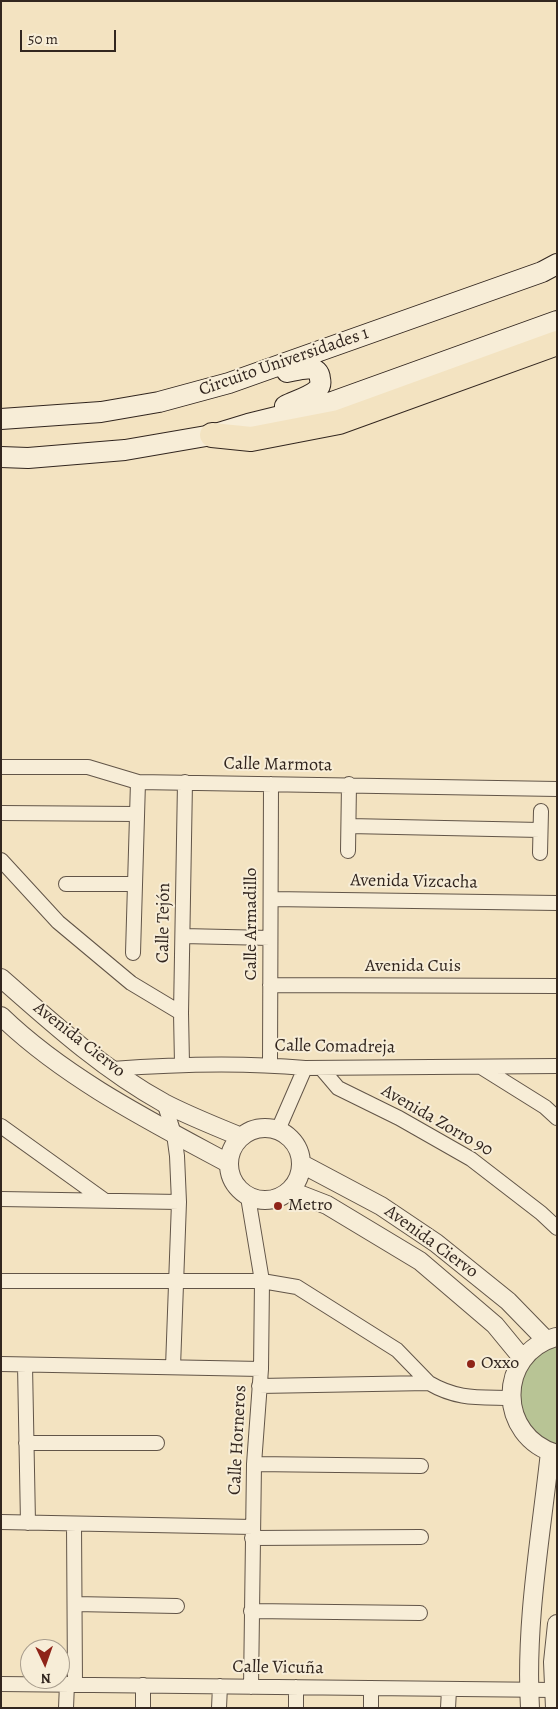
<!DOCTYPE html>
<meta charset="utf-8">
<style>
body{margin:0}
#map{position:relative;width:558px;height:1709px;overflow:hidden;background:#f3e3c1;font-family:Alegreya,serif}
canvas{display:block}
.frame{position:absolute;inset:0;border:2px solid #32261f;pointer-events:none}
.north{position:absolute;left:20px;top:1639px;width:50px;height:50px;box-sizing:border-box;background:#f7edd7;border:1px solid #a89d8d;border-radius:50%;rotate:177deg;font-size:14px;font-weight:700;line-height:20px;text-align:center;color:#32261f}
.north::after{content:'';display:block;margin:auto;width:18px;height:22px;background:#8f2418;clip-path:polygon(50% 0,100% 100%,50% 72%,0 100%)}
.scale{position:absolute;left:20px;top:30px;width:96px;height:22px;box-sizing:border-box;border:2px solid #32261f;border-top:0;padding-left:6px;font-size:15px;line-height:18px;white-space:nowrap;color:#32261f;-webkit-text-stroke:4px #f7edd7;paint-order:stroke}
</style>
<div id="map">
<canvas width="558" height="1709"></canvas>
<div class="frame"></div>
<div class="north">N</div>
<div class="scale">50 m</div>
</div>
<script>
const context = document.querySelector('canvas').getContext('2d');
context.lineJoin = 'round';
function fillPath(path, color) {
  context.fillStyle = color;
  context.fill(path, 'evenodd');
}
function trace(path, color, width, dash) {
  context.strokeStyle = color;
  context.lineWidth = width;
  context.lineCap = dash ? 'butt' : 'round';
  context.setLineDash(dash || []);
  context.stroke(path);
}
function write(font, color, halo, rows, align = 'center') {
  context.font = font + ' Alegreya,serif';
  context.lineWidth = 4;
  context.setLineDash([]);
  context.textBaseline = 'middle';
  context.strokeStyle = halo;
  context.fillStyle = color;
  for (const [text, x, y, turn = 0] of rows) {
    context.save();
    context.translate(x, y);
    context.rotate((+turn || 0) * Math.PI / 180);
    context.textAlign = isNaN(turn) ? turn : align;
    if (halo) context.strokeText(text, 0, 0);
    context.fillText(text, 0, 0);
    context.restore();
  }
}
const green = new Path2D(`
 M557 1339V1453L523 1431 511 1398 523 1359Z`);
const minor = new Path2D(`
 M1 767H88L138 782 557 789
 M1 813 136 814
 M349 826 540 830
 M348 851 349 784
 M540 853 541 811
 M1 860 58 922 131 983 181 1013
 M66 884H135
 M271 899 557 903
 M183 936 270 938
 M133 953 138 782
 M270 985 557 986
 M182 1064 181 1013 185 782
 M270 1065 271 784
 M481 1067 545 1107 557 1118
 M321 1068 338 1088 399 1118 471 1159 541 1213 557 1228
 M112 1069C176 1064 240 1062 305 1068L557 1066
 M164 1102 174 1134 177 1156 179 1202 173 1367
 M1 1126 104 1200
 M278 1130 305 1068
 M248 1197 262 1281 261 1369 254 1464 251 1687
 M1 1199 179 1202
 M1 1281H262L297 1287 397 1350 429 1383
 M1 1364 261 1369
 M25 1365 28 1523
 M259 1386 429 1383C458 1400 479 1397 511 1398
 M26 1443H157
 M254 1464 421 1466
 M1 1522 253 1527
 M74 1524 75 1684
 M252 1538 421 1537
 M75 1604 177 1606
 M251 1611 420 1613
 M1 1684 553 1690
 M371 1688V1708
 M66 1708 67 1684
 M143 1708V1685
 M219 1708 220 1686
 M296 1708V1687
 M448 1708 449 1690`);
const tertiary = new Path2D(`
 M1 978C52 1023 104 1070 164 1103 189 1116 215 1126 241 1137
 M1 1016C65 1078 150 1121 228 1163
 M229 1164a36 36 0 1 1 72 0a36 36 0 1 1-72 0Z
 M302 1164 381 1206 436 1243 508 1301 546 1340
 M291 1191 327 1205 420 1261 495 1325 523 1359
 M556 1337C496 1354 497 1437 557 1454
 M530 1708C525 1623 541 1536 550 1452
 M555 1708 553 1662 557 1624`);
const secondary = new Path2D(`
 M285 406C295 401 309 397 317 390 320 387 321 383 320 379 319 362 298 370 287 372
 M1 419 101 412 159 402 229 383 542 272 557 264
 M1 457 28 458 125 450 212 435 248 424 321 406 557 321`);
const trunk = new Path2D(`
 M212 435 251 439 339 422 557 343`);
const markers = [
 [278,1206,5,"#8f2418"],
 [471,1364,5,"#8f2418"]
];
const streetNames = [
 ["Circuito Universidades 1",284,362,-19],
 ["Calle Marmota",278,765,1],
 ["Avenida Vizcacha",414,882,1],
 ["Calle Tejón",164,923,-89],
 ["Calle Armadillo",252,924,-90],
 ["Avenida Cuis",413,967],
 ["Avenida Ciervo",79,1040,38],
 ["Calle Comadreja",335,1047,1],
 ["Avenida Zorro 90",437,1121,30],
 ["Avenida Ciervo",431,1242,36],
 ["Calle Horneros",238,1440,-87],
 ["Calle Vicuña",278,1668,1]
];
const poiNames = [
 ["Metro",288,1206],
 ["Oxxo",481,1364]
];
fillPath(green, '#b8c495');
trace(minor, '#625548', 16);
trace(tertiary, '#625548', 20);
trace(secondary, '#32261f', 22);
trace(trunk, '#32261f', 26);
trace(minor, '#f7edd7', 14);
trace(tertiary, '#f7edd7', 18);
trace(secondary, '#f7edd7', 20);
trace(trunk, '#f3e3c1', 24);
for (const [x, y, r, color] of markers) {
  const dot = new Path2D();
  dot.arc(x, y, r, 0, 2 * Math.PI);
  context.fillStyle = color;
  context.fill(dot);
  trace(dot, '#f7edd7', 2);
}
write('18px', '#32261f', '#f7edd7', streetNames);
write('18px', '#32261f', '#f7edd7', poiNames, 'left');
</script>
